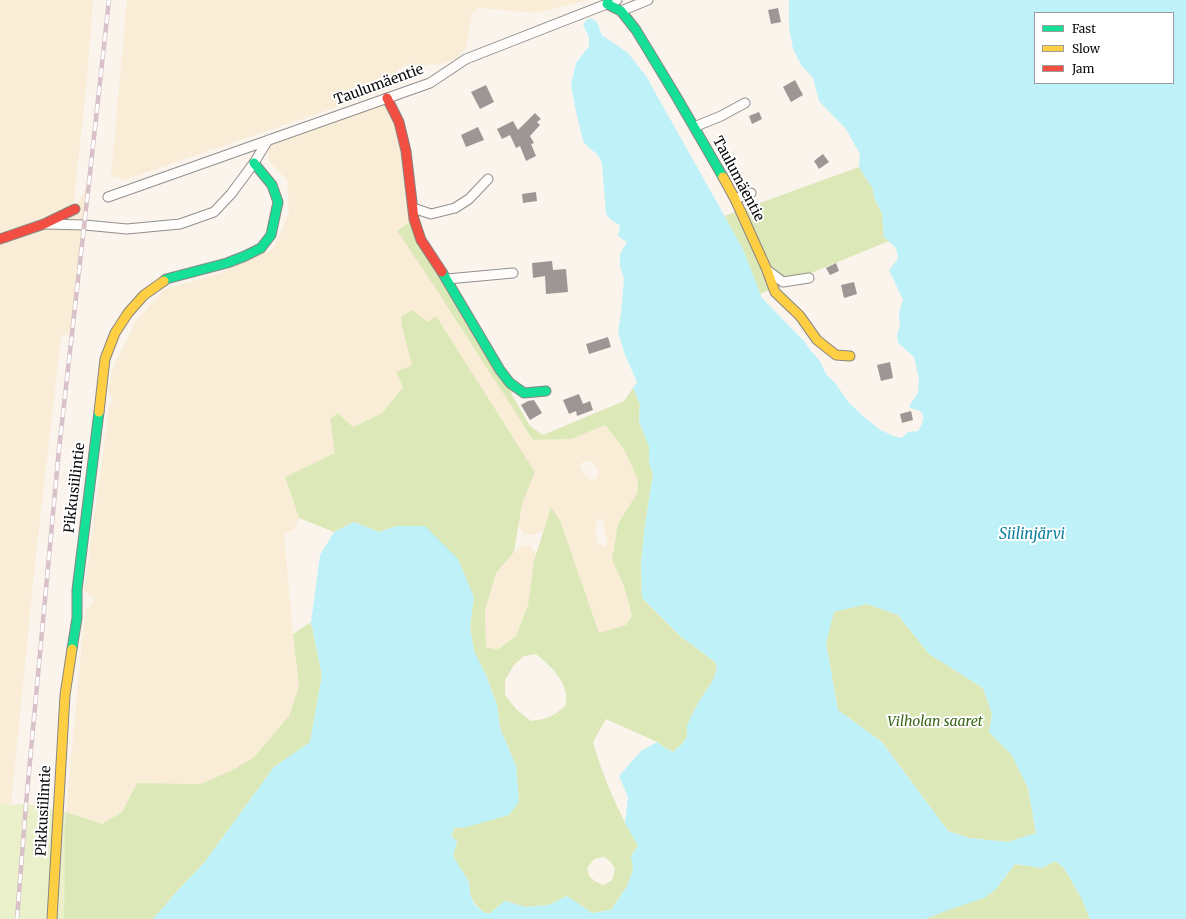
<!DOCTYPE html>
<meta charset="utf-8">
<style>
body{margin:0}
#map{position:relative;width:1186px;height:919px;overflow:hidden;background:#faf4ed;font-family:Merriweather,serif}
canvas{display:block}
.legend{position:absolute;left:1034px;top:12px;width:140px;height:72px;box-sizing:border-box;background:#fff;border:1px solid #9d9d9d;margin:0;padding:5px 7px;list-style:none;font-size:12px;color:#0a0a0a}
.legend li{display:flex;align-items:center;gap:8px;height:20px}
.legend b{width:20px;border:1px solid #9d9d9d}
</style>
<div id="map">
<canvas width="1186" height="919"></canvas>
<ul class="legend">
<li><b style="height:5px;background:#16e098"></b>Fast</li>
<li><b style="height:5px;background:#ffcf43"></b>Slow</li>
<li><b style="height:5px;background:#f24e42"></b>Jam</li>
</ul>
</div>
<script>
const context = document.querySelector('canvas').getContext('2d');
context.lineJoin = 'round';
function fillPath(path, color) {
  context.fillStyle = color;
  context.fill(path, 'evenodd');
}
function trace(path, color, width, dash) {
  context.strokeStyle = color;
  context.lineWidth = width;
  context.lineCap = dash ? 'butt' : 'round';
  context.setLineDash(dash || []);
  context.stroke(path);
}
function write(font, color, halo, rows, align = 'center') {
  context.font = font + ' Merriweather,serif';
  context.lineWidth = 4;
  context.setLineDash([]);
  context.textBaseline = 'middle';
  context.strokeStyle = halo;
  context.fillStyle = color;
  for (const [text, x, y, turn = 0] of rows) {
    context.save();
    context.translate(x, y);
    context.rotate((+turn || 0) * Math.PI / 180);
    context.textAlign = isNaN(turn) ? turn : align;
    if (halo) context.strokeText(text, 0, 0);
    context.fillText(text, 0, 0);
    context.restore();
  }
}
const farmland = new Path2D(`
 M0 0H93L88 67 74 202 46 223 75 209 89 182 73 330 61 337 34 573 11 805 0 803Z
 M127 0H588L536 13 478 8 472 14 466 48 456 59 441 64 402 66 390 79 386 90 124 180 111 176Z
 M387 98 399 122 414 219 397 231 436 289 533 440 572 439 605 425 624 449 638 480 637 493 618 524 612 560 624 586 632 616 626 625 599 634 560 520 551 507 543 531 533 535 524 534 519 526 522 504 535 472 436 317 428 322 402 327 412 365 396 372 403 387 382 413 352 427 338 413 335 453 285 477 299 518 294 530 284 533 293 634 299 686 289 716 254 757 233 770 200 784 137 783 122 812 102 824 66 812 85 610 92 605 94 599 84 591 109 407 113 402 108 390 114 365 135 322 165 289 220 273 273 249 289 212 287 180 269 161 268 140ZM585 461 593 462 598 471 597 478 590 480 584 474 580 464ZM598 518 603 519 607 544 604 547 598 543 595 528Z
 M524 545 530 546 536 554 534 561 528 605 516 636 497 650 486 647 485 611 496 573 514 552Z`);
const green = new Path2D(`
 M0 803 11 805 26 804 66 812 65 827 64 919H0Z`);
const forest = new Path2D(`
 M859 167 865 177 872 187 875 200 882 213 884 237 889 241 760 294 743 249 724 216Z
 M414 219 510 383 512 395 530 426 543 435 624 401 633 388 640 404 639 421 649 447V463L653 474 645 525 641 564 642 598 679 635 715 662 717 669 712 682 698 703 687 725V737L682 744 673 752 665 748 657 742 606 719 593 742C603 778 619 813 638 846L631 856 634 869 627 886 611 910 592 913 567 896 549 905 526 907 505 901 489 914 482 911 475 904 470 894 469 882 453 856 457 841 451 836 455 827 509 815 519 802 516 766 500 728 497 705 486 675 474 652 470 627 474 597 397 526 379 532 354 522 334 532 299 518 285 477 335 453 330 419 338 413 353 427 382 413 403 387 396 372 412 365 402 327 401 317 412 310 427 322 436 316 535 472 522 504 514 552 496 573 485 611 486 647 497 650 516 636 528 605 534 561 551 507 560 520 599 633 626 625 632 616 624 586 612 560 618 524 637 493 638 480 624 449 605 425 572 439 533 440 436 289 397 231ZM536 654C549 665 563 677 566 694 567 698 566 702 565 706 552 717 548 719 531 721L516 709 505 695V680L514 665 524 656ZM604 857 610 861 615 869 612 880 604 885 596 882 589 876 587 868 594 859Z
 M867 604 898 615 929 654 983 688 992 714 989 732 1011 754 1028 788 1036 833 1008 842 969 838 948 831 882 742 838 710 826 643 834 611Z
 M311 622 322 675 310 743 274 767 204 863 181 887 153 919H64L65 827 66 812 102 824 122 812 137 783 200 784 233 770 254 757 289 716 299 686 293 634Z
 M1055 861 1064 868 1082 899 1090 919H926L940 913 1003 880 1015 864 1042 868Z`);
const water = new Path2D(`
 M789 0H1186V919H1090L1082 899 1064 868 1055 861 1042 868 1015 864 995 890 984 898 940 913 926 919H153L181 887 204 863 274 767 310 742 322 675 311 622 320 555 334 532 354 522 379 532 397 526H425L458 559 474 597 470 627 474 651 486 675 497 705 500 728 516 766 519 802 509 815 463 828 455 827 451 836 457 841 453 856 469 882 470 894 474 904 482 911 489 914 505 901 526 907 549 905 567 896 592 913 611 910 627 886 633 870 631 856 638 846 625 823 628 797 619 776 641 751 657 742 665 748 673 752 682 744 687 737V725L698 703 712 682 717 669 715 662 679 635 642 598 641 564 645 525 653 474 649 463V447L639 421 640 404 633 388 637 382 625 355 618 332 621 314 624 279 620 266V254L627 242 618 236 620 225 611 220 606 214 602 163 597 154 589 148 583 141 575 107 571 85 576 63 589 46V37L583 25 586 20 591 18 597 22 602 35 628 53 646 76 743 249 762 298 804 341 811 351 820 361 826 374 836 384 849 403 863 416 879 429 893 436 901 438 908 432 918 431C924 422 928 410 912 409L909 406 914 399 918 392 919 380 914 357 898 343 897 335 900 326 899 313 903 300 889 270 898 259 896 248 884 237 882 213 875 200 872 187 865 177 859 167 860 154 846 129 819 101 813 78 801 65 793 49 789 27ZM1035 13H1173V83H1035ZM867 604 898 615 929 654 983 688 992 714 989 732 1011 754 1028 788 1036 833 1008 842 969 838 948 831 882 742 838 710 826 643 834 612Z`);
const building = new Path2D(`
 M778 8 781 22 771 24 768 10Z
 M795 80 803 95 791 102 783 87Z
 M486 85 494 102 480 109 471 92Z
 M759 112 762 119 752 124 749 116Z
 M535 113 541 119 537 122 540 125 530 136 534 143 531 144 536 156 526 161 520 146 516 148 510 135 502 139 497 129 513 121 518 130Z
 M478 127 484 140 466 147 461 135Z
 M823 154 829 162 819 169 814 161Z
 M536 192 537 201 523 203 522 194Z
 M552 261 553 270 566 269 568 292 546 294 545 276 533 278 532 263Z
 M836 263 839 271 830 275 826 268Z
 M854 282 857 294 844 298 841 285Z
 M608 337 611 347 589 354 586 344Z
 M890 362 893 378 881 381 877 365Z
 M579 394 583 404 590 401 593 410 577 416 576 411 569 414 563 400Z
 M534 400 542 413 530 420 521 405 528 401Z
 M911 411 913 420 902 423 900 414Z`);
const street = new Path2D(`
 M621 11 648 0
 M694 127 721 116 745 103
 M108 197 430 83 466 59 617 0
 M735 199 751 193
 M413 208 431 214 455 208 469 199 488 179
 M45 224 85 225 127 229 180 224 214 212 231 194 254 163 268 140
 M767 270 783 282 809 278
 M447 279 513 273`);
const fast = new Path2D(`
 M608 0 607 4 621 11 636 30 676 96 723 177
 M442 272 500 370 510 383 524 393 546 391
 M164 281 166 279 227 263 245 256 261 248 271 235 278 202 272 185 254 163
 M72 649 77 618V590L99 412`);
const slow = new Path2D(`
 M723 177 735 199 767 270 775 292 800 316 817 340 836 355 850 356
 M99 412 105 359 115 333 128 313 144 295 164 281
 M52 919 65 695 72 649`);
const jam = new Path2D(`
 M387 98 399 122 406 151 414 219 421 240 442 272
 M0 239 44 224 75 209`);
const rail = new Path2D(`
 M17 919 26 804 59 449 89 182 109 0`);
const streetNames = [
 ["Taulumäentie",379,85,-20],
 ["Taulumäentie",738,179,62],
 ["Pikkusiilintie",75,488,-83],
 ["Pikkusiilintie",44,811,-87]
];
const parkNames = [
 ["Vilholan saaret",935,722]
];
const waterNames = [
 ["Siilinjärvi",1032,535]
];
fillPath(farmland, '#f9edd7');
fillPath(green, '#eaf0ca');
fillPath(forest, '#dde8b8');
fillPath(water, '#bff2f8');
fillPath(building, '#9c9794');
trace(street, '#928f8c', 11);
trace(fast, '#898683', 11);
trace(slow, '#898683', 11);
trace(jam, '#898683', 11);
trace(street, '#fefdfc', 9);
trace(fast, '#16e098', 9);
trace(slow, '#ffcf43', 9);
trace(jam, '#f24e42', 9);
trace(rail, '#d8c2c7', 4.5);
trace(rail, '#fff', 3, [9]);
write('14px', '#0a0a0a', '#fff', streetNames);
write('italic 14px', '#3a6716', '#fff', parkNames);
write('italic 15px', '#09819f', '#fff', waterNames);
</script>
